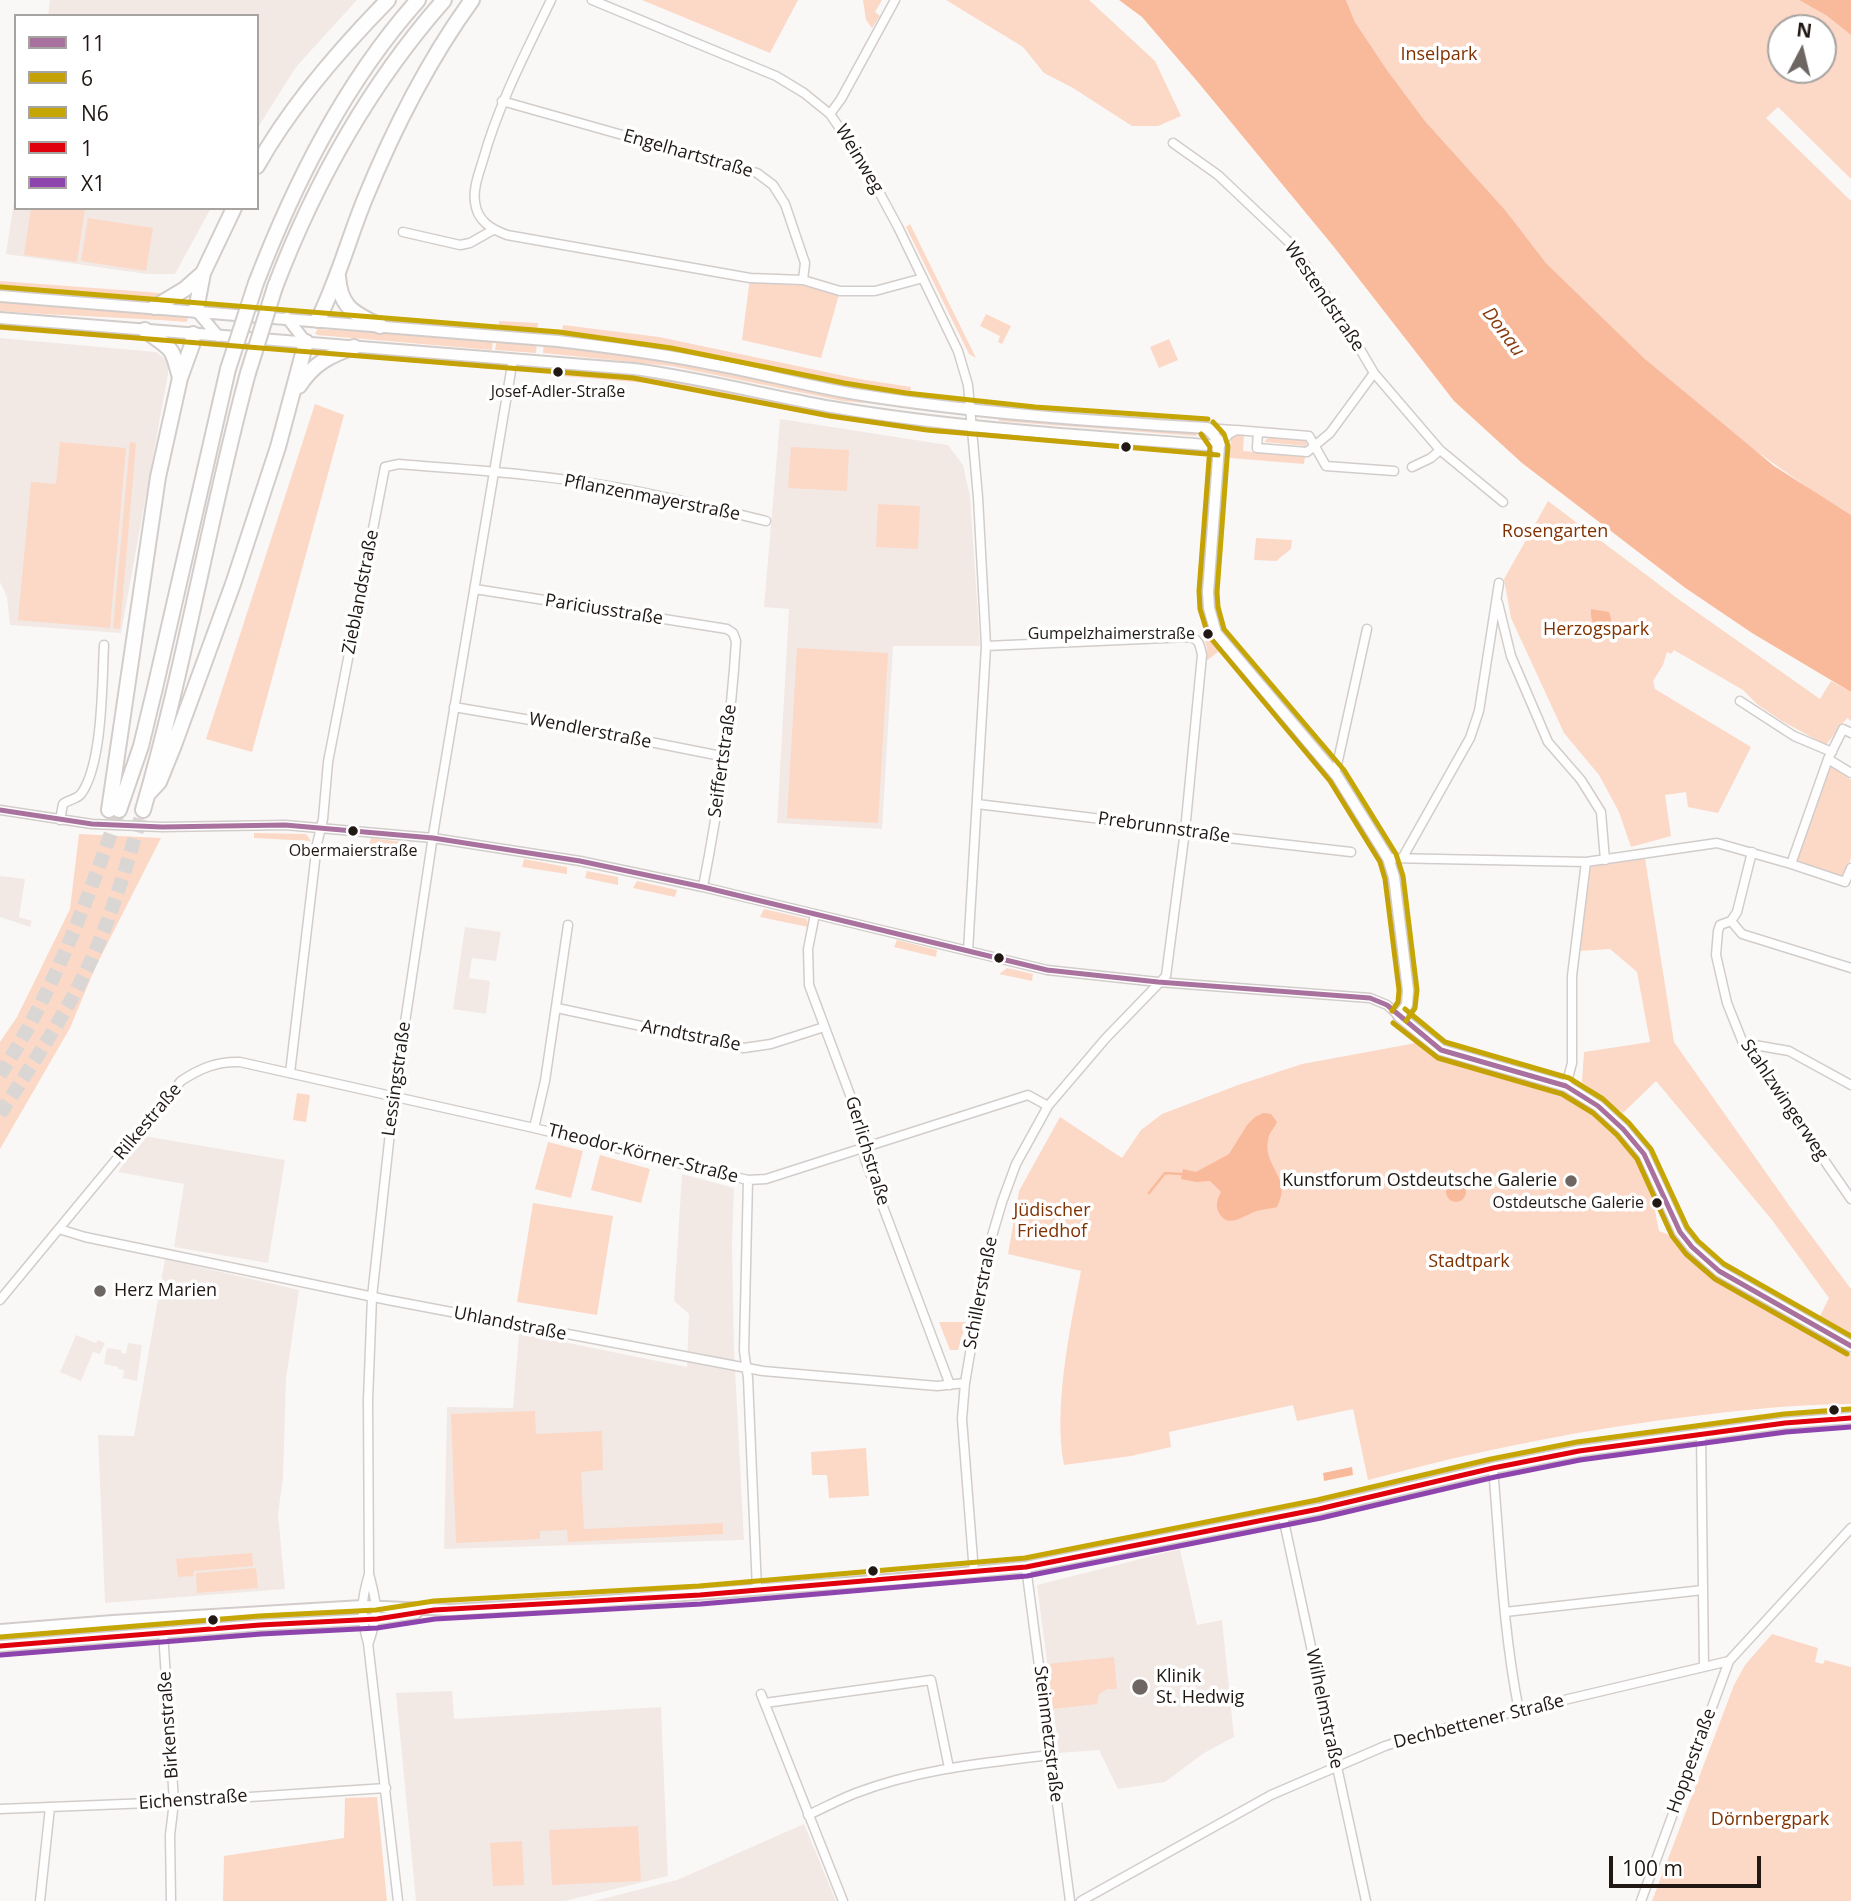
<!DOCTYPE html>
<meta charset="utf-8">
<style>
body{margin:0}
#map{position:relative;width:1851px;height:1901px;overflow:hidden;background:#faf8f6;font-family:"Open Sans",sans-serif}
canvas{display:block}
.legend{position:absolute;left:14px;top:14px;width:245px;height:196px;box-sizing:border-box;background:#fff;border:2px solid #a6a3a1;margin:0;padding:9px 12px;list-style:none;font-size:21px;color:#211814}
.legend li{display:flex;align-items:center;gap:14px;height:35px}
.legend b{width:35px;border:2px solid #a6a3a1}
.north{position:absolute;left:1767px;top:14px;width:70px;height:70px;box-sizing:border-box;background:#fff;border:2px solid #a6a3a1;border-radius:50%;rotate:7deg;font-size:19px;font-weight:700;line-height:28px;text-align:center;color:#211814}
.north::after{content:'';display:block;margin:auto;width:24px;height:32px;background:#6d6663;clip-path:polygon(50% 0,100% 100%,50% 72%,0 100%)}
.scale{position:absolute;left:1609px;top:1856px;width:152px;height:32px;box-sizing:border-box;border:4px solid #211814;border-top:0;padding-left:9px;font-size:21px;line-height:24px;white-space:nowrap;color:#211814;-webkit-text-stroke:5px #fff;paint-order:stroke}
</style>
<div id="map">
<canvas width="1851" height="1901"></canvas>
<ul class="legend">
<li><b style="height:9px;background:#a9719e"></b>11</li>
<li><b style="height:9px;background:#c4a105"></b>6</li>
<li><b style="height:9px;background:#c5a604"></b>N6</li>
<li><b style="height:9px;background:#e0000d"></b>1</li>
<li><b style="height:9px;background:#8e44ad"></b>X1</li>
</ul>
<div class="north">N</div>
<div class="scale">100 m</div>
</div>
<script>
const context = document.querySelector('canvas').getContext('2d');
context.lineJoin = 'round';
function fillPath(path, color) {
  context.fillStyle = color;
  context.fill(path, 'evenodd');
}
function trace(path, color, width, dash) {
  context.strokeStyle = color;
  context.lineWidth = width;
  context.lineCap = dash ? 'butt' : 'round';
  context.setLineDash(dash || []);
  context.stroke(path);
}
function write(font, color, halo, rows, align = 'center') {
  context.font = font + ' "Open Sans",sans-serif';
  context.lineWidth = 7;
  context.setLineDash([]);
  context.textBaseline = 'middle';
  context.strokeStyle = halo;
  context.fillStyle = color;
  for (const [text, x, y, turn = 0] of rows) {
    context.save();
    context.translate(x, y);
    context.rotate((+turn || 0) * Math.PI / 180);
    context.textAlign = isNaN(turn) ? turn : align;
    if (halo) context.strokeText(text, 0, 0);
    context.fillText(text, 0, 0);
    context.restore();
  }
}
const built = new Path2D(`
 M50 0H357L296 67 257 129V16H48Z
 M16 188V208H211L175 274H147L6 254Z
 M0 338 156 352 168 361V374L121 633 10 625 7 597 0 582Z
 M780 419 948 445 963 465 970 496 980 646H893L882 829 777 823 789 609 764 607Z
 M0 876 25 879 19 917 32 921 30 927 0 917Z
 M465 927 501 932 496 961 472 958 469 978 490 981 486 1014 453 1009Z
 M144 1136 285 1160 268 1263 174 1247 184 1184 118 1172Z
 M682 1174 734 1188 732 1244 734 1351 744 1540 444 1549 447 1407 513 1408 519 1333 687 1367 689 1314 674 1301Z
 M165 1259 299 1290 286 1379 283 1478 278 1514 285 1589 105 1603 98 1435 134 1436Z
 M76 1335 96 1343 98 1340 105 1343 100 1354 93 1352 81 1381 60 1372Z
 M128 1343 142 1345 137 1381 123 1378 124 1370 118 1369V1367L104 1364 107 1348 121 1350V1353L126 1354Z
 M1180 1549 1197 1625 1222 1620 1234 1737 1204 1753 1165 1782 1118 1789 1099 1750 1059 1753 1037 1585Z
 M452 1691 454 1719 661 1707 668 1876 565 1901H416L396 1693Z
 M804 1824 836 1901H594L677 1880Z`);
const green = new Path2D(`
 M642 0H798L770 53Z
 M863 0H882L875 12 880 16 872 28 866 20Z
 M946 0H1089L1155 61 1181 116 1158 126H1132L1073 88 1044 73 1023 47Z
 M1346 0H1799L1827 16 1851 35V179L1778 107 1766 118 1851 201V515L1817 494 1743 442 1645 359 1546 263 1506 211 1425 121 1387 70 1355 22ZM1781 28H1823V70H1781Z
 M31 208H85L77 262 24 255Z
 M88 218 153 228 146 271 81 261Z
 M910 224 976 358 969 354 906 227Z
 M750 278 803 280 840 291 821 358 742 340Z
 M0 281 148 292 167 294 147 299 0 289Z
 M0 300 188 314 187 322C125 317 62 316 0 311Z
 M986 314 1011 326 1002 344 998 342 1000 336 980 326Z
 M499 321 538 323 537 331 499 326Z
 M0 323 150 339 158 342 0 330Z
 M563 325 659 337 859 379 911 387 910 395C798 377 689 349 577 335V333L562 331Z
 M318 329 493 339 492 350 317 335 315 333Z
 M497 339 537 342 536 353 495 350Z
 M1169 339 1178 360 1159 368 1150 347Z
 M544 343 663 359 907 407 843 401 671 366 543 353Z
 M358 352H376L441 362 489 366 488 369 338 356Z
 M574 368 650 375 894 424 941 431V434L826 418 658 384 562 376 563 369 573 370Z
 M315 404 344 415 252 752 206 739Z
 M999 419 1196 432V436L999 421Z
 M1236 434H1244L1243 451 1305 456 1304 464 1230 458 1231 436Z
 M1270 436 1307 440 1306 446 1264 442Z
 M60 442 126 448 110 628 18 620 31 482 56 484Z
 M130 442 136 443 120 629 113 628Z
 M791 447 849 450 847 491 788 488Z
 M1548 501 1681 601 1820 699 1831 681 1851 692V721L1847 718 1826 745 1782 721 1758 705 1743 690 1674 650 1671 654 1667 652 1663 665 1653 681 1655 689 1751 747 1718 813 1688 807 1686 792 1665 795 1671 836 1631 847 1619 812 1599 775 1564 733 1511 618 1504 579Z
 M878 504 920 506 918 549 876 547Z
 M1256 538 1292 540 1291 549 1276 561 1254 560Z
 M1203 633 1207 637 1210 635 1222 649 1205 662 1207 648Z
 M797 648 888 653 878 823 787 818Z
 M1830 765 1851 780V858L1843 878 1796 860Z
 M254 833 306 834 311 841 254 838Z
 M79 834 161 838 95 968 70 1028 0 1149V1042L17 1017 70 909Z
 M371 838 411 843 410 850 369 845Z
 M1645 858 1674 1042 1798 1218 1851 1289V1334L1820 1316 1829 1298 1772 1220 1656 1081 1623 1113 1582 1082 1584 1052 1650 1042 1637 972 1610 949 1579 951 1589 864Z
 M524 859 567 867V874L522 867Z
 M587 871 618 877V885L585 878Z
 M637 881 677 890 675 897 633 888Z
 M764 909 807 919 808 927 760 917Z
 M897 940 937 950 936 957 894 947Z
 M1007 968 1033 974 1032 981 999 974Z
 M1416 1043 1443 1061 1570 1094 1634 1153 1650 1186 1659 1231 1667 1234 1686 1255 1715 1275 1851 1354V1404C1801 1404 1752 1409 1702 1415 1590 1428 1478 1450 1368 1480L1353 1409 1297 1421 1293 1405 1169 1432 1171 1447 1131 1456 1064 1465C1053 1409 1070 1328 1081 1271L1008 1254 1019 1191 1060 1117 1122 1158 1141 1130 1162 1114 1238 1085 1302 1064Z
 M297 1093 310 1095 306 1122 293 1120Z
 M548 1142 583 1151 571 1198 535 1189Z
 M600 1155 650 1169 641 1203 591 1190Z
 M533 1203 613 1216 597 1315 517 1302Z
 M939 1322H966L958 1350H950Z
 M535 1411 536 1434 602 1431 603 1470 581 1472 584 1529 723 1523V1534L568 1542 567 1530 540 1531V1539L456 1543 451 1414Z
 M866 1448 869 1496 829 1498 827 1475H812L811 1452Z
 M252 1553 253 1566 194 1571 193 1576 178 1577 176 1559Z
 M256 1568 258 1588 197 1593 196 1573Z
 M338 1611V1613L261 1616 246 1620 0 1639V1637L15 1634 184 1620Z
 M1772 1634 1818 1648 1815 1662 1823 1664 1825 1660 1851 1667V1901H1652L1734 1685 1745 1665Z
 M1114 1657 1117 1689H1107L1099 1694 1097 1704 1053 1709 1047 1664Z
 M377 1797 387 1901H223L224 1856 344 1838 345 1798Z
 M638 1826 641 1881 552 1885 549 1830Z
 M522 1841 524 1885 493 1886 490 1843Z`);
const water = new Path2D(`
 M1119 0H1346L1355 22 1387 70 1425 121 1506 211 1546 263 1645 359 1774 466 1851 515V692L1752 633 1684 587 1522 463 1454 401 1334 247 1197 81 1142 17Z
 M1799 0H1851V35L1827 16Z
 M1591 609 1609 612C1613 621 1611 626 1604 632 1594 629 1590 619 1591 609Z
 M1263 1113 1271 1114 1277 1122C1275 1127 1270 1132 1269 1136 1260 1167 1294 1176 1277 1207 1269 1209 1261 1209 1254 1212 1243 1216 1228 1229 1219 1213 1215 1206 1217 1200 1221 1192L1210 1181 1196 1182 1181 1179 1183 1169 1196 1172 1229 1154 1247 1125 1255 1117Z
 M1446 1192a10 10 0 1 1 20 0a10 10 0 1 1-20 0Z
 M1352 1467 1353 1475 1324 1481 1323 1473Z`);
const stream = new Path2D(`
 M1149 1193 1165 1173 1182 1174`);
const motorwayTunnel = new Path2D(`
 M0 1075C53 993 87 902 119 810
 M0 1114C31 1066 63 1019 88 967 112 917 127 864 143 810`);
const minor = new Path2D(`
 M551 0C526 52 499 103 483 160 479 173 473 188 475 202 477 221 491 229 507 235L750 278 803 280 840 291H875L923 278
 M592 0 776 76 804 93 830 114 864 164 898 227 958 351 968 385 978 497 986 646 968 951
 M502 101 757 173 773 185 785 204 805 263 803 280
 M830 114 841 99 895 0
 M1173 143 1218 175 1293 246 1350 332 1374 373 1440 450 1503 502
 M403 232 460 245 470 243 493 230
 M1207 428 1233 430
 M1258 432 1257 448 1307 452 1330 433 1374 373
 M1219 446 1229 434 1236 430 1309 436 1326 466 1394 471
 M1412 467 1431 458 1440 450
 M475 589 727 629 733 633 736 641C731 724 719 805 703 887
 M1498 603 1511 656 1548 742 1581 780 1601 812 1605 860
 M1740 701 1794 736 1832 752
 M454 707 595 731 726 757
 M1828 759 1851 773
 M1335 774 1367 629
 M977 804 1177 828 1194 834 1351 852
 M0 810 92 824 162 827 285 825 433 838 580 861 703 887 1047 970 1158 982 1370 998 1387 1005 1399 1016
 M60 820 63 804C68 800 77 799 81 794 103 764 102 682 104 645
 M1403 857 1470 738 1479 711 1499 583
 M1388 858 1586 862 1717 843 1791 864 1845 882 1851 868
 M1791 864 1828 759 1843 729 1851 733
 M815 914 808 949 809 985 865 1135V1159L950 1385
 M1731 921 1720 925 1718 931 1716 955 1727 1003 1743 1043 1851 1199
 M1731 921 1742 934 1851 968
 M1731 921 1737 912 1752 852
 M557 1008 744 1048 771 1044 824 1027
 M1743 1043 1789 1051 1851 1085
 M290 1073 317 844 323 819 328 762 385 467 399 464C468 470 539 474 608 486 661 495 713 508 766 521
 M1566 1086 1572 1063V976L1586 862
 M534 1128 545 1081 568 925
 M748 1180 744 1351 748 1378 757 1590
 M59 1229 85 1237 388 1300 763 1371 937 1386 965 1383
 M0 1300 181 1081C199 1069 217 1061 240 1062L534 1128 748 1180 766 1179 1028 1095 1048 1106
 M1701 1433 1704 1666
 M1493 1468C1500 1549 1503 1631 1519 1711
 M1283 1517 1366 1901
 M1026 1567 1070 1901
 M974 1573 962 1419 965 1383 987 1253 1002 1202 1016 1164 1048 1106 1106 1038 1166 976 1185 831 1202 655C1200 645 1199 638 1188 637L986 646
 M369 1574C377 1604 379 1612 369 1642
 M1505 1612 1703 1590
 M163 1632 174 1802 170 1835 171 1901
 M761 1694 843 1901
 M765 1703 931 1680 949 1768
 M0 1809 174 1802 386 1788
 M808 1815C824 1808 840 1799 856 1793 918 1769 985 1763 1050 1755
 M40 1901 50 1807
 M398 1901 368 1643C360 1616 361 1601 369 1574L368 1400 372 1297 394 1096 434 829 513 359
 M1081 1901 1271 1795 1385 1746 1429 1732 1729 1661 1851 1528
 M1641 1901 1729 1661`);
const tertiary = new Path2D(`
 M0 296 558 341C608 347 657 353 706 363 758 372 810 387 862 395 976 413 1092 421 1207 428L1217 439 1219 446 1208 592 1209 608 1216 633 1337 776 1388 858 1394 877 1408 990 1407 1005 1399 1016 1441 1050 1566 1086 1598 1106 1623 1129 1644 1154 1680 1232 1692 1247 1719 1271 1851 1346
 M196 310 218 336
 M0 318 634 369C701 378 766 395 832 407 960 429 1090 436 1219 446
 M287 318 306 342
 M0 1630 113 1621 362 1606 450 1610 591 1602 900 1579 1026 1567 1319 1509 1493 1468 1579 1451 1785 1423 1851 1418
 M0 1646 260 1625 377 1619 416 1613`);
const motorway = new Path2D(`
 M257 166C291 105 339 50 388 0
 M338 276C340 308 354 313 380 326
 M256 283C295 182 345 82 418 0
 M275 287C315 182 370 84 444 0
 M155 307 185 289 203 273
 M196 310 203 273 234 208
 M318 320C337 282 348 241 364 201 393 130 427 62 472 0
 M145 330C172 351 171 343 180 378
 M299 386C313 364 330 355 354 347
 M147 795 159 782 174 745 233 584 278 447 306 342
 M109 810 158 477 180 378 192 345 193 334
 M119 810 141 746 155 688 228 369
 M143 810C185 666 209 517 248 373`);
const motorwayBridge = new Path2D(`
 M228 369 256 283
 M248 373 275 287`);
const bus1 = new Path2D(`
 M0 810 92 824 162 827 285 825 433 838 580 861 703 887 1047 970 1158 982 1370 998 1387 1005 1441 1050 1566 1086 1598 1106 1623 1129 1644 1154 1680 1232 1692 1247 1719 1271 1851 1346`);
const bus2 = new Path2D(`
 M0 327 633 378 830 416 927 430 1218 455
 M1201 434 1210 447 1199 591 1200 609 1208 635 1330 781 1380 862 1385 879 1399 990 1398 1002 1392 1011
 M1393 1023 1438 1058 1562 1094 1593 1113 1617 1135 1637 1159 1672 1236 1686 1254 1715 1279 1847 1354`);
const bus3 = new Path2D(`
 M1 287 559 332 671 348 844 383 906 393 1035 407 1208 419
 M1213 422 1224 434 1228 446 1217 592 1218 607 1224 629 1344 770 1396 854 1403 876 1417 990 1415 1008 1406 1021
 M1405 1009 1445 1042 1569 1078 1603 1099 1629 1123 1651 1149 1687 1227 1698 1241 1724 1264 1851 1336
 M0 1637 259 1616 376 1610 434 1601 699 1586 1025 1558 1317 1500 1491 1459 1577 1442 1784 1414 1850 1409`);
const bus4 = new Path2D(`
 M0 1646 260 1625 377 1619 434 1610 700 1595 1026 1567 1319 1509 1493 1468 1579 1451 1785 1423 1851 1418`);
const bus5 = new Path2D(`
 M1 1655 261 1634 377 1628 435 1619 701 1604 1027 1576 1321 1518 1495 1477 1580 1460 1786 1432 1851 1427`);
const markers = [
 [558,372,6,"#211814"],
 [1126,447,6,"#211814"],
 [1208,634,6,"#211814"],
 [353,831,6,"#211814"],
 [999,958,6,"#211814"],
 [1571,1181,7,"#6d6663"],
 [1657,1203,6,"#211814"],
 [100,1291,7,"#6d6663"],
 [1834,1410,6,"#211814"],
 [873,1571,6,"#211814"],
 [213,1620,6,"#211814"],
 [1140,1687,9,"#6d6663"]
];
const busNames = [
 ["Josef-Adler-Straße",558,392],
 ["Gumpelzhaimerstraße",1195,634,"right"],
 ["Obermaierstraße",353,851],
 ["Ostdeutsche Galerie",1644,1203,"right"]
];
const parkNames = [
 ["Inselpark",1439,55],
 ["Rosengarten",1555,532],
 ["Herzogspark",1596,630],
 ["Jüdischer",1052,1211],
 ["Friedhof",1052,1232],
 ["Stadtpark",1469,1262],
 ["Dörnbergpark",1770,1820]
];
const streetNames = [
 ["Engelhartstraße",688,154,16],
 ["Weinweg",859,159,59],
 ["Westendstraße",1324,297,56],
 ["Pflanzenmayerstraße",652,498,11],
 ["Zieblandstraße",361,592,-79],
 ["Pariciusstraße",604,610,9],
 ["Wendlerstraße",590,731,11],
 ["Seiffertstraße",723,761,-82],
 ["Prebrunnstraße",1164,828,8],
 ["Arndtstraße",691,1036,11],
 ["Lessingstraße",397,1079,-82],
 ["Stahlzwingerweg",1784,1100,56],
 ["Rilkestraße",148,1122,-50],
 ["Gerlichstraße",867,1151,73],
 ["Theodor-Körner-Straße",643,1154,14],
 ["Schillerstraße",981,1293,-79],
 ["Uhlandstraße",510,1324,11],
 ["Wilhelmstraße",1324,1709,78],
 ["Dechbettener Straße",1479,1722,-14],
 ["Birkenstraße",169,1725,-94],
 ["Steinmetzstraße",1048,1734,83],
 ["Hoppestraße",1692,1761,-70],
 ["Eichenstraße",193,1800,-4]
];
const poiNames = [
 ["Kunstforum Ostdeutsche Galerie",1557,1181,"right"],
 ["Herz Marien",114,1291],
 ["Klinik",1156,1677],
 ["St. Hedwig",1156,1698]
];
const waterNames = [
 ["Donau",1503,332,53]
];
fillPath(built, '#f2e9e5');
fillPath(green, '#fcd8c7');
fillPath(water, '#f9ba9c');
trace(stream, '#f9ba9c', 2.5);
trace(motorwayTunnel, '#d9d6d4', 14, [14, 7]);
trace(minor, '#d2cdca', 11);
trace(tertiary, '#d2cdca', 14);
trace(motorway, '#d2cdca', 18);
trace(minor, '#fefefe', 8);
trace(tertiary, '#fefefe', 10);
trace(motorway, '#fefefe', 14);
trace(motorwayBridge, '#d2cdca', 18, []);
trace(motorwayBridge, '#fefefe', 14);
trace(bus1, '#a9719e', 5);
trace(bus2, '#c4a105', 5);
trace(bus3, '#c5a604', 5);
trace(bus4, '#e0000d', 5);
trace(bus5, '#8e44ad', 5);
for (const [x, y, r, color] of markers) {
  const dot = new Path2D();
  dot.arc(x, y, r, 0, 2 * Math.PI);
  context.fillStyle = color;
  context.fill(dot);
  trace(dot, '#fff', 2.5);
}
write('16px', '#211814', '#fff', busNames);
write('18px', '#803100', '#fff', parkNames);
write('18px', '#211814', '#fff', streetNames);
write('18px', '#211814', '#fff', poiNames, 'left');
write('italic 19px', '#893a0c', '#fff', waterNames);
</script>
